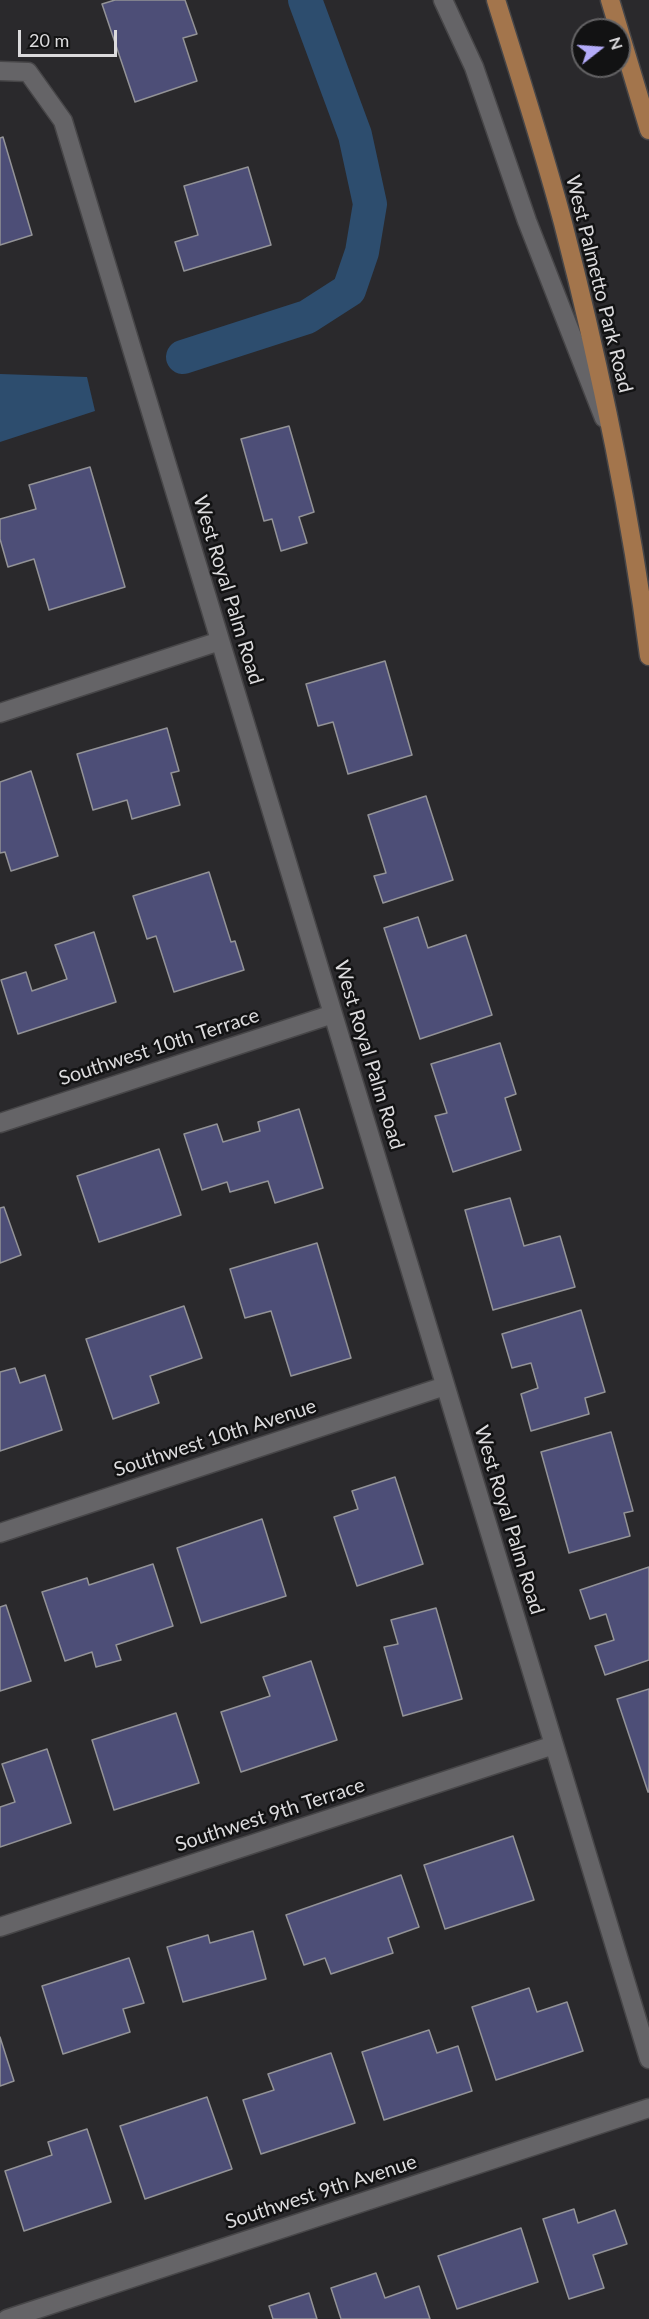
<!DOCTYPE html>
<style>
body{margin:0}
#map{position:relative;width:649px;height:2319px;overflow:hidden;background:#2a292c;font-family:Lato,sans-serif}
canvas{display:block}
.north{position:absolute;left:571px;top:18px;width:60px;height:60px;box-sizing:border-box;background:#121213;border:2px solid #636264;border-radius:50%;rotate:73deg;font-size:16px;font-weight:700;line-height:24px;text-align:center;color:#dcdbdd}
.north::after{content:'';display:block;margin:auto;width:21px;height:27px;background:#b4acf9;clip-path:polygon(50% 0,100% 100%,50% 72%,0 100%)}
.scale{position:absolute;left:18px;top:30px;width:99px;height:27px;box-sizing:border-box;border:3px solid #dcdbdd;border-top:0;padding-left:8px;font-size:18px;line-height:21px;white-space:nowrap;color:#dcdbdd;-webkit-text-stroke:4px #121213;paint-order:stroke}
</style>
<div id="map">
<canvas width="649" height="2319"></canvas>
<div class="north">N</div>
<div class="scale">20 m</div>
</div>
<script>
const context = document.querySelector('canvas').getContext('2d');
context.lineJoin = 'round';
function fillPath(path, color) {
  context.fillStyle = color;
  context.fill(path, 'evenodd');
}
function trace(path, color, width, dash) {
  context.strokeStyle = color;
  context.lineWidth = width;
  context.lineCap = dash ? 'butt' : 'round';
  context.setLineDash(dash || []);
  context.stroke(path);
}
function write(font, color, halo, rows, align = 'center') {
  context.font = font + ' Lato,sans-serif';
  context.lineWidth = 5;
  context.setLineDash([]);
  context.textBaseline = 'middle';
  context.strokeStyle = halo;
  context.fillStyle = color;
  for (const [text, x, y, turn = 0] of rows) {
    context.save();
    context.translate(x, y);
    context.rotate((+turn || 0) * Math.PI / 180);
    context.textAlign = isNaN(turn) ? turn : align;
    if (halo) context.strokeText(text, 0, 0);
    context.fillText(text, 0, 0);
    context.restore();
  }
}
const water = new Path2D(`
 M0 374 87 377 95 411 0 442Z`);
const canal = new Path2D(`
 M183 357 307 317 349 290 362 252 370 204 355 135 305 0`);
const building = new Path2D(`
 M115 0H185L197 34 183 38 197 81 135 102 102 4Z
 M3 137 32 235 0 245V138Z
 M248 167 271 245 184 271 175 242 198 235 184 186Z
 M289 426 314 512 299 517 307 543 281 551 272 519 264 521 241 439Z
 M90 467 125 587 49 610 34 559 8 567 0 539V519L36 509 29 485Z
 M385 661 412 755 348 774 333 722 318 726 306 684Z
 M167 728 179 771 171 773 180 805 132 819 127 800 93 810 77 754Z
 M31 771 58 856 11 871 5 852 0 853V782Z
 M426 796 453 880 383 903 374 876 386 873 368 815Z
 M209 872 231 942 235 941 244 970 174 992 156 936 147 939 133 896Z
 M418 917 428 948 466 935 492 1015 420 1039 384 928Z
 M94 932 116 1002 18 1034 1 980 26 972 32 991 67 979 55 945Z
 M500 1043 516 1094 505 1098 521 1150 453 1172 435 1116 447 1113 431 1064Z
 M299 1109 323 1188 275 1203 268 1181 230 1192 227 1182 202 1190 184 1134 217 1124 223 1142 260 1131 258 1122Z
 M159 1149 181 1215 99 1242 77 1176Z
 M510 1198 524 1246 560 1236 575 1287 493 1310 465 1210Z
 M4 1207 21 1255 0 1263V1208Z
 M317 1243 351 1358 291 1376 271 1311 245 1318 230 1269Z
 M184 1306 202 1358 150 1376 159 1403 113 1419 86 1339Z
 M581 1310 605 1392 585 1398 589 1414 531 1431 521 1394 538 1388 531 1363 512 1368 502 1334Z
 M15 1368 20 1383 45 1375 62 1430 0 1451V1372Z
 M611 1432 633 1511 624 1513 630 1536 569 1553 541 1452Z
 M395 1477 423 1564 357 1586 334 1517 358 1509 352 1491Z
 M262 1519 286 1596 201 1623 177 1548Z
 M153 1564 173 1626 116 1645 121 1660 96 1667 92 1652 65 1661 42 1592 87 1578 89 1585Z
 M649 1567V1660L605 1675 595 1646 614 1640 606 1614 590 1619 580 1590Z
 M6 1605 31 1681 0 1691V1607Z
 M436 1608 462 1699 403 1716 384 1647 398 1644 391 1620Z
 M311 1661 337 1740 241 1772 221 1712 270 1696 263 1677Z
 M649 1689V1792H648L617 1699Z
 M176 1713 199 1783 114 1810 92 1740Z
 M47 1749 71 1823 0 1847V1807L15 1802 2 1764Z
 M513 1836 534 1900 445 1929 424 1865Z
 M401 1875 419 1927 388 1938 393 1953 331 1974 325 1958 304 1965 286 1915Z
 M253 1931 266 1979 183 2002 167 1947 208 1935 210 1943Z
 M129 1958 144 2003 123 2009 130 2032 63 2054 42 1986Z
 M529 1988 537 2012 567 2002 583 2051 496 2080 472 2007Z
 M429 2030 437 2053 458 2046 472 2091 384 2120 362 2052Z
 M0 2037 14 2081 0 2086Z
 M331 2053 355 2123 261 2154 243 2100 274 2090 268 2074Z
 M207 2097 232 2169 145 2199 120 2126Z
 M87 2129 111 2202 24 2231 5 2171 52 2155 48 2142Z
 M574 2209 578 2223 615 2210 627 2244 593 2255 604 2288 569 2299 543 2219Z
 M521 2228 538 2282 457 2309 438 2256Z
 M376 2273 385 2298 419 2286 430 2319H341L331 2288Z
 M309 2293 317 2319H273L269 2306Z`);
const street = new Path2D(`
 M0 71 28 72 63 121 649 2059
 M0 713 220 641
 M0 1123 333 1014
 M0 1533 445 1386
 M0 1927 554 1745
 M7 2319 649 2108`);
const secondary = new Path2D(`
 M443 0 474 67 527 221 604 418`);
const primary = new Path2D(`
 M496 0C519 74 543 148 563 223 600 366 630 509 649 656
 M610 0 649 130`);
const streetNames = [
 ["West Palmetto Park Road",599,284,76],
 ["West Royal Palm Road",228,590,73],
 ["Southwest 10th Terrace",159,1047,-18],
 ["West Royal Palm Road",369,1055,73],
 ["Southwest 10th Avenue",215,1438,-18],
 ["West Royal Palm Road",509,1520,73],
 ["Southwest 9th Terrace",270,1815,-18],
 ["Southwest 9th Avenue",321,2192,-18]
];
fillPath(water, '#2d4d6e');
trace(canal, '#2d4d6e', 34);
fillPath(building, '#4d4e77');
trace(building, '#939397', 1.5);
trace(street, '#474648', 21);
trace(secondary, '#474648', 21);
trace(primary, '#474648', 21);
trace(street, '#656467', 18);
trace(secondary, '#656467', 18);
trace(primary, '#a3754c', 18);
write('20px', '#dcdbdd', '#121213', streetNames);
</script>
